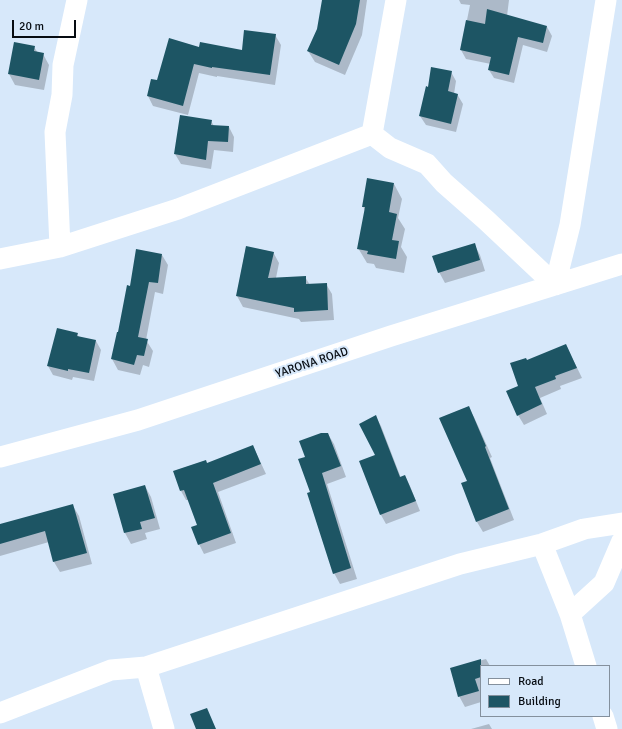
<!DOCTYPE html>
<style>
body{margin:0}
#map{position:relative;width:622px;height:729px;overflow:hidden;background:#d7e8fa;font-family:Signika,sans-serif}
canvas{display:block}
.legend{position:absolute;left:480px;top:665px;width:130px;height:52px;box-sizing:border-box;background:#d7e8fa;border:1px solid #84909d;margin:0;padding:5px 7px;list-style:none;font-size:12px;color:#070c12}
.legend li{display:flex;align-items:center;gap:8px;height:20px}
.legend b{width:20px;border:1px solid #84909d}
.scale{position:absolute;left:12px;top:20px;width:64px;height:18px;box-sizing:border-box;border:2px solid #070c12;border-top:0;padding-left:5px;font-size:12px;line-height:14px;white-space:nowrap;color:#070c12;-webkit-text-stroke:3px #d7e8fa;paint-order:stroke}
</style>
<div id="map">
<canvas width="622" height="729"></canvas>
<ul class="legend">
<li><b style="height:5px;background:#fff"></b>Road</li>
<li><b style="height:11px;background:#1d5564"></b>Building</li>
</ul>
<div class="scale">20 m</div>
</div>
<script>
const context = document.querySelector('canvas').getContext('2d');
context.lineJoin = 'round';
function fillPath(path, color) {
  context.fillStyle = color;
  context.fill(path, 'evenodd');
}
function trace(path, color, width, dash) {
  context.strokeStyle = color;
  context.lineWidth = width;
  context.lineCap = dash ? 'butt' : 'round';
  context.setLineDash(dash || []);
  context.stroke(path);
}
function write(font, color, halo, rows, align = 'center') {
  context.font = font + ' Signika,sans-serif';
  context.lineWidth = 4;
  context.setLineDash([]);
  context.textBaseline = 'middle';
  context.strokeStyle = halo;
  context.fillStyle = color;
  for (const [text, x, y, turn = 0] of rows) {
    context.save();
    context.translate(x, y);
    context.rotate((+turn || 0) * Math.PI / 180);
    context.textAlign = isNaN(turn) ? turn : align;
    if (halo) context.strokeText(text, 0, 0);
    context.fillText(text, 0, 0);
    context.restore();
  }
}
const shadow = new Path2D(`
 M323 0H367L362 35 345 75 315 62 308 51 318 29Z
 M459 0H509L507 16 547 27 552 36 547 52 523 45 514 83 494 78 489 70 491 64 466 59 461 50 470 5 461 4Z
 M275 35 281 45 275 85 217 76V77L199 73 188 115 153 106 148 96 158 81 200 48 242 51Z
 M34 47 38 53 43 54 49 65 44 90 15 85 9 74Z
 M451 72 456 81 454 94H457L463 104 456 132 426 125 420 116 429 88Z
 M181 116 211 121 214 126 229 127 234 137 233 152 214 150 211 169 181 164 175 154Z
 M394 184 402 199 398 218 405 229 401 247 407 257 404 273 376 268 374 264 367 263 358 248 365 211 363 206Z
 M474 244 480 255 485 271 445 283 439 272Z
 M246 247 273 252 279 263 276 278 305 277 310 285 326 284 332 294 334 320 301 322 299 319 243 307 237 296Z
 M162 255 168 265 163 294 155 292 146 340 153 351 149 367 143 365 140 375 118 370 112 359 131 287Z
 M77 334 79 337 96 341 101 350 94 381 73 377 72 380 53 375 48 366Z
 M566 345 582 378 560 386 561 389 540 398 547 414 524 425 518 415 519 387Z
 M468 407 474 417 492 457 490 458 514 520 483 532 477 522 462 484 468 481Z
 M376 417 381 426 401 478 405 476 410 486 420 511 386 524 381 515 360 462 376 455Z
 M328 434 334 444 346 477 327 484 357 579 340 584 334 573 312 492 306 457Z
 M253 446 266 474 218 492 236 543 204 554 199 544 198 526 189 500H186L181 491 207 464Z
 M145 486 151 497 160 529 145 533 147 539 131 544 125 533 114 494Z
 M73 506 79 516 92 564 60 572 54 562 49 542 0 556V525Z
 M486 659 490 666H481V702L465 707 459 696 452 668Z
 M489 724 492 729H471Z`);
const building = new Path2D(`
 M322 0H360L356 24 339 65 307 51 317 29Z
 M487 9 547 26 543 43 518 37 509 75 488 70 491 57 460 50 466 20 485 24Z
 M244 30 276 34 270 75 212 67V68L194 64 183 106 147 96 151 79 157 80 169 38 199 47 200 42 242 50Z
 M14 42 35 46 34 51 44 53 39 80 8 74Z
 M431 67 452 71 448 91 458 94 451 124 419 116 426 86 428 87Z
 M180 115 212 120 211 125 229 126 228 142 208 141 206 160 174 154Z
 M367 178 394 183 389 212 397 214 392 240 399 241 396 259 367 254 368 251 357 249 365 207H362Z
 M475 243 480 260 438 273 432 256Z
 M246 246 274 252 268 278 306 276V284L327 283 328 310 294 312V308L236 296Z
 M136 249 162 254 158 283 149 282 138 337 148 339 144 356 137 355 134 365 111 359 117 332H118L127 285 130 286Z
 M57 328 78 333 77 336 96 340 89 373 68 369V371L47 366Z
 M566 344 577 368 555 376 556 379 535 387 542 404 517 416 506 391 518 386 510 363 526 358 527 360Z
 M469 406 486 446 485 447 509 509 476 522 461 483 467 481 439 418Z
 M376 415 400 477 405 475 416 501 380 515 359 461 375 455 359 424Z
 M321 433H328L341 466 322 473 351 568 333 574 307 493 310 492 298 459 305 457 299 441Z
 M253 445 261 464 213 483 231 533 198 545 191 527 197 525 184 490 180 491 173 471 206 460 207 463Z
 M145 485 155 518 140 522 142 529 124 533 113 494Z
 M73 504 87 553 53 562 45 531 0 544V524Z
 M481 659V677L475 679 479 691 458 697 450 668Z
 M207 708 216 729H196L190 714Z`);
const street = new Path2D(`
 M372 134 390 148 427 164 444 183 486 220 555 285 570 225 606 0
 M372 134 396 0
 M60 247 55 132 62 95 63 65 77 0
 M0 259 60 247 178 209 372 134
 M0 457 138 420 391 336 622 264
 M542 544 570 614 586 666
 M570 614 604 583 622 541
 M146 667 164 729
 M0 713 111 670 146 667 460 564 542 544 584 529 622 523
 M603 716 607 729`);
const streetNames = [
 ["YARONA ROAD",312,363,-18]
];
fillPath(shadow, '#0003');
fillPath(building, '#1d5564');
trace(street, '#fff', 21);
write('12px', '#070c12', '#d7e8fa', streetNames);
</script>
